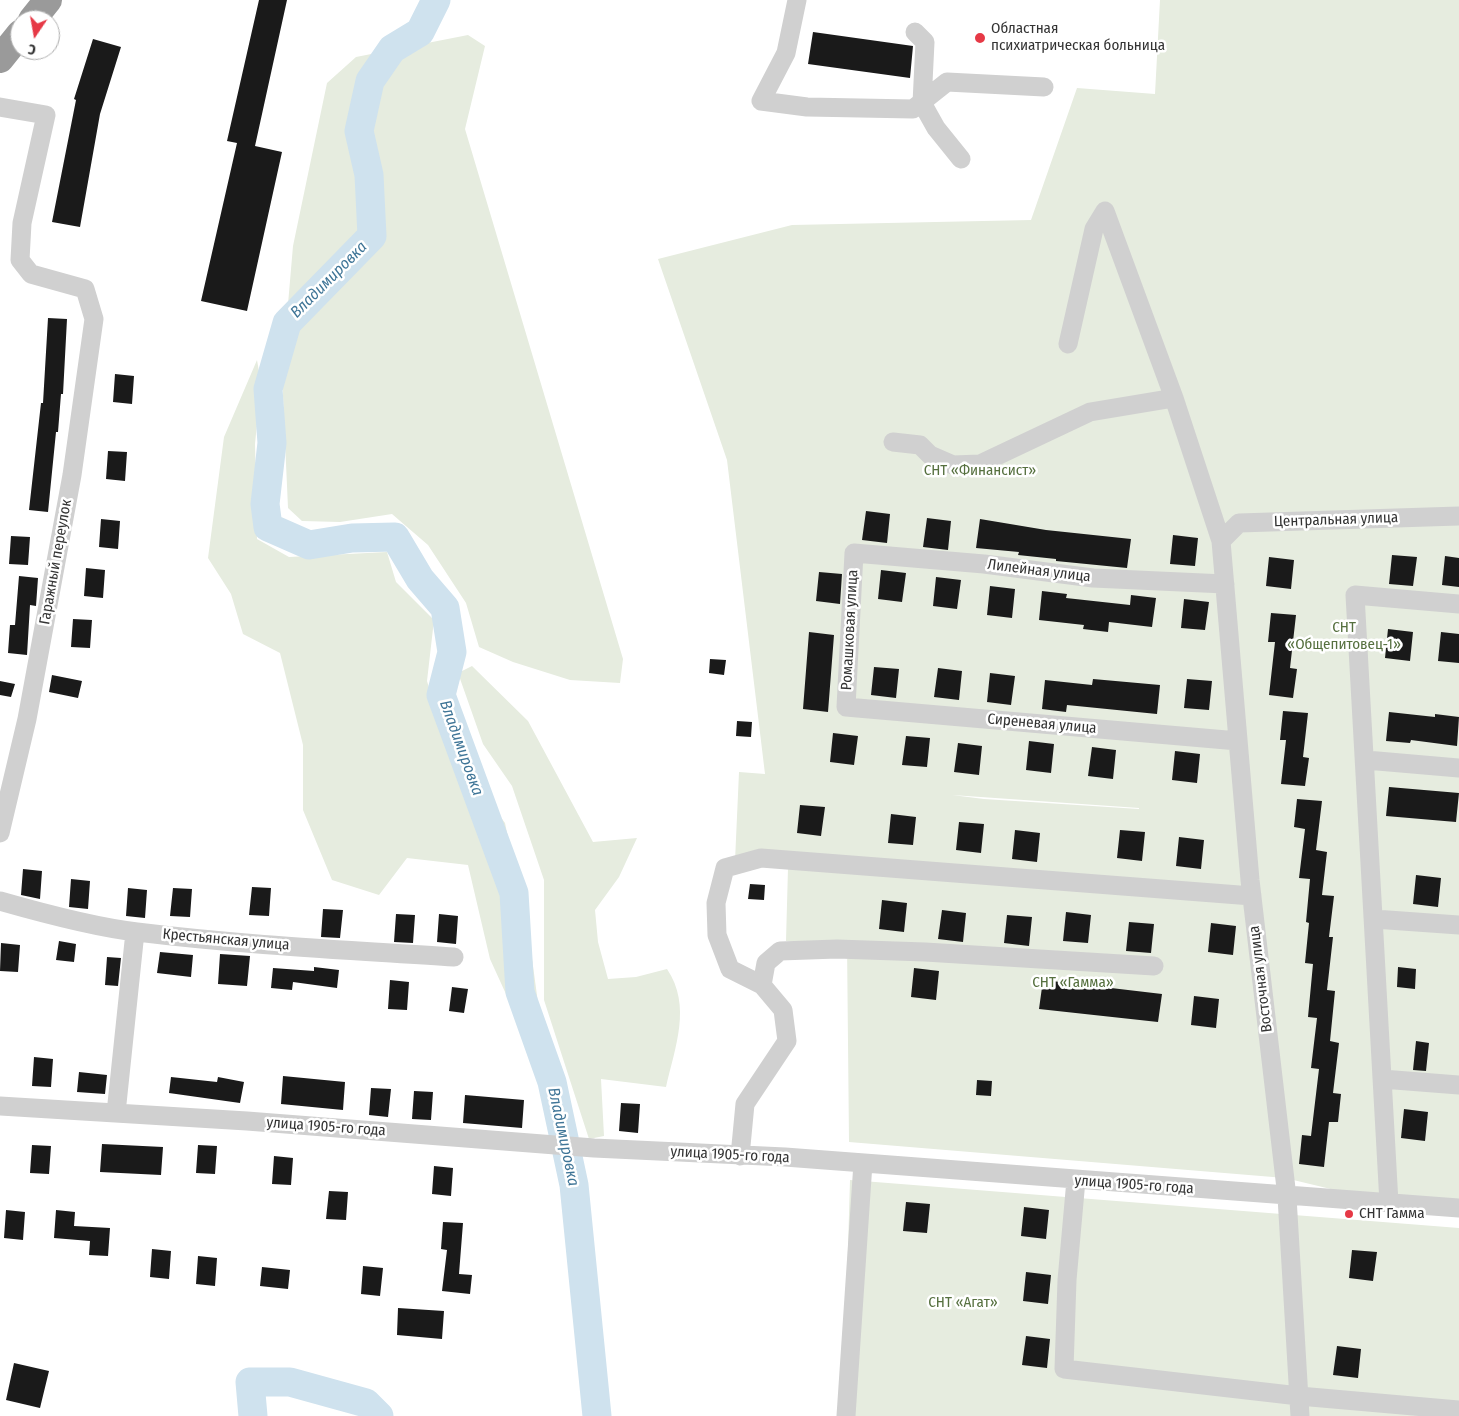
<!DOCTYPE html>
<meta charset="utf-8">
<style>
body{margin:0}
#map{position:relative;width:1459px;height:1416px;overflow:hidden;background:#fff;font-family:"Fira Sans Condensed",sans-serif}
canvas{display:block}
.north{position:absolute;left:10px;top:10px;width:50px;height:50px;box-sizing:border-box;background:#fff;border:1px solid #adadad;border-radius:50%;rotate:192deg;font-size:14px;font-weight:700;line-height:20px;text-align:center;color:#333}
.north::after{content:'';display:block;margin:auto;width:18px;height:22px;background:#e63946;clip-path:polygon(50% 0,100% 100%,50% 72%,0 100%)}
</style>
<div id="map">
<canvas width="1459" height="1416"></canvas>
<div class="north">С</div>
</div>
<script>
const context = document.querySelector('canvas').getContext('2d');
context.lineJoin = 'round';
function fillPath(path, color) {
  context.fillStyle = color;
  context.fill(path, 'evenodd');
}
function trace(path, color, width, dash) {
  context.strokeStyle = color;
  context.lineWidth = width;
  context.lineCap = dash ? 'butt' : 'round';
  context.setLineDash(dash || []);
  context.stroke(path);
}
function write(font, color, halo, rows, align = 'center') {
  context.font = font + ' "Fira Sans Condensed",sans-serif';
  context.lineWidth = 5;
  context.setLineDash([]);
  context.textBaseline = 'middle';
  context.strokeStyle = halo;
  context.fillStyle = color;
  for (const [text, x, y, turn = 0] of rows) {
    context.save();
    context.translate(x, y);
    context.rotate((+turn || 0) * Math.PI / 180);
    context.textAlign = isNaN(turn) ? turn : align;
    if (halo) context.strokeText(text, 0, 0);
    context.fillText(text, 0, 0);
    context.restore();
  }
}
const green = new Path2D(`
 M1160 0H1459V1208L1389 1203 1285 1178 849 1142 847 943 786 941 788 868 735 861 739 772 765 774 727 460 658 259 792 225 1031 220 1077 88 1155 94ZM952 795 1139 808V809L984 799Z
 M468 35 485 46 465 129 623 659 620 683 570 680 513 662 479 647 466 603 428 545 392 514 340 522 302 521 288 508 282 374 293 246 327 83 356 57Z
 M257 360 261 383 255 444 257 539 289 557 387 552 396 582 434 620 427 681 444 739 505 823 530 944 539 1010 516 1016 490 959 468 865 407 858 379 895 332 880 303 810V745L280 653 243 634 231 594 208 558 224 437Z
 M472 666 528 721 593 842 637 838 619 877 595 910 598 942 608 979 636 977 667 969C692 1006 675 1047 666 1087L601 1079 604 1136 589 1139 544 1000V880L512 786 483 744 458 673Z
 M850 1180 1459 1228V1416H843Z`);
const river = new Path2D(`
 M436 0 420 32 392 49 370 81 359 131 369 175 372 236 287 323 268 389 272 443 265 504 268 527 309 545 352 538 395 537 420 579 445 608 452 652 441 695 514 893 520 992 552 1082 574 1185 597 1416
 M253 1416 250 1382H290L366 1403 379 1416`);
const building = new Path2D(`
 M259 0H287L255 146 282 152 247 311 201 301 237 143 227 141Z
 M813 32 913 46 910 78 808 64Z
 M93 39 121 47 100 114 80 227 52 222 76 100 74 99Z
 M48 318 67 319 63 394H61L58 432H56L48 512 29 510 41 403H43Z
 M115 374 134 376 132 404 113 402Z
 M108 451 127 452 125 481 106 479Z
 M866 511 890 514 887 543 862 540Z
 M927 518 951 521 948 550 923 547Z
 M101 519 120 521 118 549 99 547Z
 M980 519 1046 530 1131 539 1127 568 1056 561V559L1018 555 1019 552 976 548Z
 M1173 535 1198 538 1195 566 1170 564Z
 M11 536 30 537 28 565 9 564Z
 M1392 555 1417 557 1413 586 1389 584Z
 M1445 556 1459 558V587L1442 585Z
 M1269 557 1294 560 1291 589 1266 586Z
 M86 568 105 570 103 598 84 596Z
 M881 570 906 573 902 602 878 599Z
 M819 572 842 574 840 604 816 601Z
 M19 576 38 578 36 606 30 605 27 655 8 653 10 625H15Z
 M936 577 961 580 957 609 933 606Z
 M990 586 1015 589 1012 618 987 615Z
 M1042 591 1067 594 1066 598 1130 605 1131 595 1156 598 1152 627 1109 622 1108 632 1083 629 1084 625 1039 620Z
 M1184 599 1209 602 1205 630 1181 628Z
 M1271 613 1296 615 1290 668 1297 669 1293 698 1269 695 1275 642H1268Z
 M73 619 92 620 90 648 71 647Z
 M1388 629 1413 632 1410 661 1385 658Z
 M809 632 834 635 828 712 803 709Z
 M1441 632 1459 634V663L1438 661Z
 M710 659 726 660 724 675 709 673Z
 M874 667 899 669 896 698 871 695Z
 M938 668 962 671 959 700 934 697Z
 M990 673 1015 676 1011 705 987 702Z
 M52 675 82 681 78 698 49 692Z
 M1093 679 1160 685 1157 714 1067 705 1066 712 1042 709 1045 680 1092 685Z
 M1187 679 1212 681 1209 710 1184 708Z
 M0 681 15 684 11 697 0 695Z
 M1283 711 1308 713 1303 757 1309 758 1305 786 1281 784 1286 740H1280Z
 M1389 712 1435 717V714L1459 717 1457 746 1411 740 1410 743 1386 741Z
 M737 721 752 722 751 737 736 736Z
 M833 733 858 736 854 765 830 762Z
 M906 736 930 738 927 767 902 765Z
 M1029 741 1054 744 1051 773 1026 770Z
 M958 743 982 746 979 775 954 772Z
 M1092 747 1116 750 1113 779 1088 776Z
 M1175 751 1200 754 1197 783 1172 780Z
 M1389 787 1459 793 1456 822 1386 816Z
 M1297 799 1322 801 1316 850 1327 852 1322 895 1334 896 1329 937H1333L1327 990 1335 991 1330 1041 1339 1043 1333 1093 1341 1094 1338 1122H1329L1324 1167 1299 1164 1302 1135 1311 1136 1319 1069 1311 1068 1317 1018 1308 1017 1313 964 1305 963 1309 923 1306 922 1310 879 1299 878 1305 829 1294 827Z
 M800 805 825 807 821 836 797 833Z
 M891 814 916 817 913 845 888 843Z
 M959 822 984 824 981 853 956 850Z
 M1015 830 1040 833 1037 862 1012 859Z
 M1120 830 1145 832 1142 861 1117 858Z
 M1179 837 1204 840 1201 869 1176 866Z
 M23 869 42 871 40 899 21 895Z
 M1416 875 1441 878 1438 907 1413 904Z
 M71 879 90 881 88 909 69 907Z
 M750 884 765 885 764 900 748 899Z
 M252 887 271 888 269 916 249 915Z
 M128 888 147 890 145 918 126 916Z
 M173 888 192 889 190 917 170 916Z
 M882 900 907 903 904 932 879 929Z
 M323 909 343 910 340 938 321 937Z
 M942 910 966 913 963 942 938 939Z
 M1066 912 1091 915 1088 943 1063 941Z
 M396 914 415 915 413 943 394 942Z
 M439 914 458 916 456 944 437 942Z
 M1007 915 1032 917 1029 946 1004 943Z
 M1129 922 1154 924 1151 953 1126 951Z
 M1211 923 1236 926 1233 955 1208 952Z
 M59 941 76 944 74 962 56 960Z
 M1 943 20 945 18 972 0 971Z
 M160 952 193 955 191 977 157 973Z
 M220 954 250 956 247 986 218 984Z
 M107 957 121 958 118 986 105 985Z
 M314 967 339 970 337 988 293 982 292 990 271 988 273 968 314 971Z
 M1398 967 1416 969 1415 989 1397 987Z
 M914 968 939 971 936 1000 911 997Z
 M390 980 409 982 407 1010 388 1009Z
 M1043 980 1162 994 1158 1022 1039 1009Z
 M452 987 468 989 464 1013 449 1011Z
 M1194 996 1219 999 1216 1028 1191 1025Z
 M1416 1041 1429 1043 1426 1071 1413 1070Z
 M34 1057 53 1059 51 1087 32 1086Z
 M79 1072 107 1075 105 1094 77 1092Z
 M283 1076 345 1082 343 1110 281 1104Z
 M171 1077 217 1082 218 1077 244 1082 240 1103 169 1093Z
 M977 1080 992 1081 991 1096 976 1095Z
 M371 1088 391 1089 388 1117 369 1115Z
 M414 1091 433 1092 431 1120 412 1119Z
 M465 1095 524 1100 522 1128 463 1123Z
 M621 1103 640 1104 638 1133 619 1131Z
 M1404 1109 1428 1112 1425 1141 1401 1138Z
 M102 1144 163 1147 161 1175 100 1172Z
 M32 1145 51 1146 49 1174 30 1173Z
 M198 1145 217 1146 215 1174 196 1173Z
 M274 1156 293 1158 291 1185 272 1184Z
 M434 1166 453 1168 451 1196 432 1194Z
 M329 1191 348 1192 346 1220 326 1219Z
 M906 1202 930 1204 927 1233 903 1231Z
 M1024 1207 1049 1210 1046 1239 1021 1236Z
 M6 1210 25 1212 23 1240 4 1238Z
 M56 1210 75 1212 74 1226 110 1228 108 1256 89 1255 90 1241 54 1238Z
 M443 1222 463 1223 459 1274 472 1275 470 1294 442 1291 447 1250 441 1249Z
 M152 1249 171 1251 169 1279 150 1277Z
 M1352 1250 1377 1252 1373 1281 1349 1278Z
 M198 1256 217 1258 215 1286 196 1284Z
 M363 1266 383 1268 380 1296 361 1294Z
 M262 1267 290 1270 288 1289 260 1286Z
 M1026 1272 1051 1275 1048 1304 1023 1301Z
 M398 1308 444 1311 442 1339 397 1335Z
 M1026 1336 1050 1339 1047 1368 1022 1365Z
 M1337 1346 1361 1349 1358 1378 1333 1375Z
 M14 1363 49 1371 40 1408 6 1400Z`);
const minor = new Path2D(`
 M797 0 786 53 761 101 807 107 913 109 947 82 1044 87
 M915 32 925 42 922 103 936 128 961 159
 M0 107 46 115 22 223 20 260 31 274 85 289 94 319 72 475 27 719 0 833
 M1068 344 1094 229 1105 211 1174 398
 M893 442 920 445 930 455 953 465 980 464 1090 412 1174 398 1221 541 1250 880 1287 1197 1300 1416
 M1221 541 1239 523 1459 516
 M1225 584 1093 578 984 564 854 553 846 707 1238 741
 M1366 760 1459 768
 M0 901C42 913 93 927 137 932 242 945 348 950 454 957
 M1374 919 1459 925
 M762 985 766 963 780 951 837 949 925 952 1154 966
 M1382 1079 1459 1085
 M0 1106 247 1121 594 1148 785 1157 1459 1208
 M116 1113 135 932
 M740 1156 745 1104 787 1041 783 1010 762 985 730 969 717 935 716 903 725 868 761 858 1252 896
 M1076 1180 1067 1280 1064 1369 1299 1396 1459 1410
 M1389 1203 1355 595 1459 604
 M846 1416 863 1163`);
const highway = new Path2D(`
 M32 20 48 0
 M0 59 20 34`);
const markers = [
 [980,38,6,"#e63946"],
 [1349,1214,5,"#e63946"]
];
const poiNames = [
 ["Областная",991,29],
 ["психиатрическая больница",991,46],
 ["СНТ Гамма",1359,1214]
];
const parkNames = [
 ["СНТ «Финансист»",980,471],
 ["СНТ",1344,628],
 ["«Общепитовец-1»",1344,645],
 ["СНТ «Гамма»",1073,983],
 ["СНТ «Агат»",963,1303]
];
const streetNames = [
 ["Центральная улица",1336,520,-2],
 ["Гаражный переулок",56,562,-80],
 ["Лилейная улица",1039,571,7],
 ["Ромашковая улица",850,630,-87],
 ["Сиреневая улица",1042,724,5],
 ["Крестьянская улица",226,940,5],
 ["Восточная улица",1261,979,-97],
 ["улица 1905-го года",326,1127,4],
 ["улица 1905-го года",730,1155,3],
 ["улица 1905-го года",1134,1185,4]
];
const waterNames = [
 ["Владимировка",329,280,-45],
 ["Владимировка",461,748,70],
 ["Владимировка",563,1137,78]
];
fillPath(green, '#e6ecdf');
trace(river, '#cfe2ee', 29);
fillPath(building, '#1a1a1a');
trace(minor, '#d0d0d0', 19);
trace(highway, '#9a9a9a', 28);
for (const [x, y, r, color] of markers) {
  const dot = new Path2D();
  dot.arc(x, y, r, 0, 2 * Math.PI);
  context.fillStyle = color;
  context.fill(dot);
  trace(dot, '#fff', 2);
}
write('15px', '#333', '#fff', poiNames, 'left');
write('15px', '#56703f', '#fff', parkNames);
write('15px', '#333', '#fff', streetNames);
write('italic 16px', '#3f7597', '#fff', waterNames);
</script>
